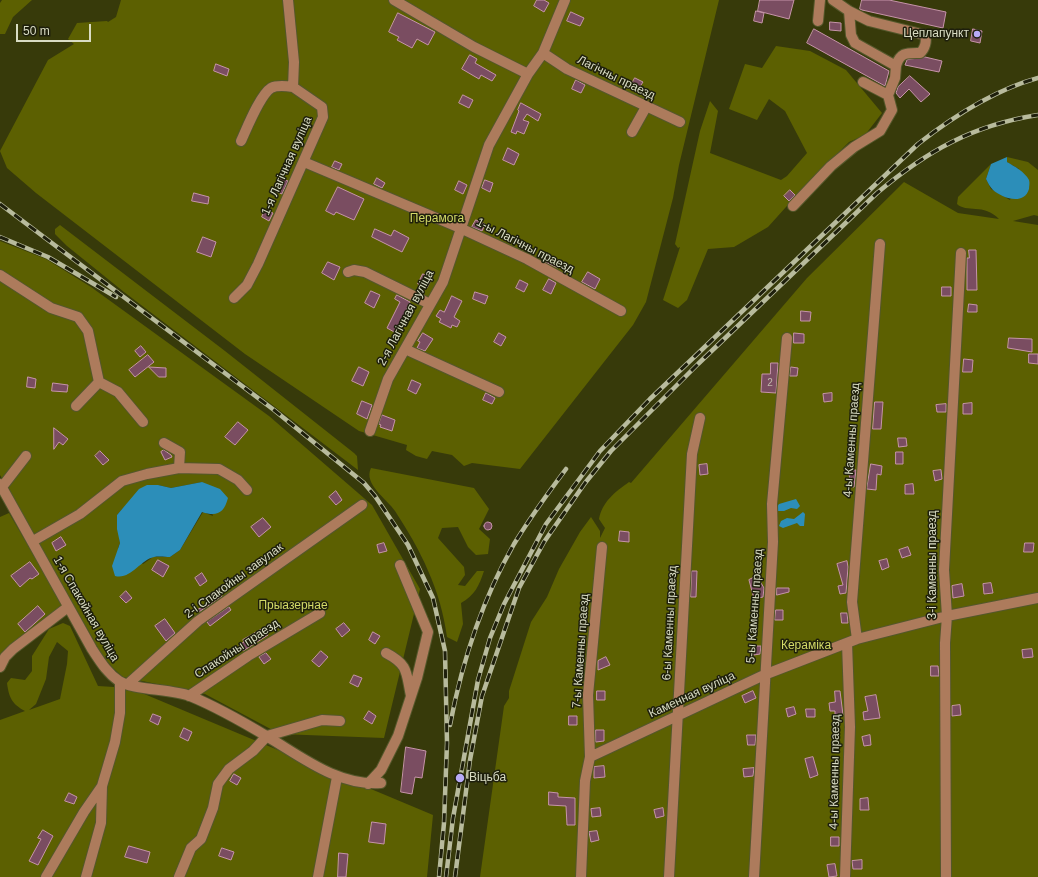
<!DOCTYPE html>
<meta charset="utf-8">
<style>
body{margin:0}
#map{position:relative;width:1038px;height:877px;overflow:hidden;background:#373a0a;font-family:Arial,sans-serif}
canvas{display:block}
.scale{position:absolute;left:16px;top:24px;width:75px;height:18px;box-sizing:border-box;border:2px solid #d9dcc3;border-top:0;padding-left:5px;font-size:12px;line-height:14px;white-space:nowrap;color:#d9dcc3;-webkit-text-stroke:3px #1e1f0c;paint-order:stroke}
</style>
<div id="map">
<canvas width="1038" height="877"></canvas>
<div class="scale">50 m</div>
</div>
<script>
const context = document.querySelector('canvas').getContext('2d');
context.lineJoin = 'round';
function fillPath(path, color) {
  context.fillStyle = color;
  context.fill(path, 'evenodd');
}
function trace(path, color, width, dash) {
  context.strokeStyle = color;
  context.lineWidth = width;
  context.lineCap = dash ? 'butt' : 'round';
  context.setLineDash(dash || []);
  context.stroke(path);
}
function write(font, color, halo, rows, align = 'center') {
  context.font = font + ' Arial,sans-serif';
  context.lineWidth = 3;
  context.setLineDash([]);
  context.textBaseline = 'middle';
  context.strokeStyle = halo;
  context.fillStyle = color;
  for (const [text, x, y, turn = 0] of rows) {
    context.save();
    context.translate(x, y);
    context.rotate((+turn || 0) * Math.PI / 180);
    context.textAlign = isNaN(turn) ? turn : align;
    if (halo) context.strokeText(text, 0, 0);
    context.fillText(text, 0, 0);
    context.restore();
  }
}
const green = new Path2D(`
 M2 0H32L13 17 5 34H0V3Z
 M121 0H719L679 165 673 198 646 302 633 325 520 469 472 463 464 466 452 455 432 451 427 459 416 456 406 450 407 445 359 431 245 354 36 193 7 168 0 151 48 60 74 44 68 39 77 23 107 21 108 22 116 17Z
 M776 46 810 51 846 70 882 113 865 135 849 142 804 187 768 227 734 247 708 249 687 300 678 308 663 300 680 247 678 248 675 244 700 131 710 101 718 111 710 153 781 180 787 176 807 153 785 111 769 99 757 120 729 109 745 64 762 68Z
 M1007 157 1028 162 1038 170V216L1034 215 1013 221 1038 225V877H480L504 706 509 698V691L531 622 547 597 559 569 580 532 591 517 600 531V538L605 528 599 519C602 502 615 492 629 482L631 483 807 278 904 182 958 213 999 219C984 203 966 213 957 204L958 197 991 164 986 179 991 189 1010 200 1019 169 1007 162Z
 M60 225 225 351 354 453 357 456 358 470 124 292 67 246 55 234V229Z
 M0 241 46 259 91 287 269 416 372 505 420 589 384 738 280 734 205 694 123 677 112 667 101 653 0 475ZM202 482 213 516 203 512 180 550 170 557H153L143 564 118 548 120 543 117 515 124 507 158 485 171 488Z
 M371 468 474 488 489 509 479 529 490 539 488 554 476 555 468 547 458 527 442 528 438 538 464 567 465 575 458 585 465 586 477 571H484C479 586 475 595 461 603L463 624 457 642 447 637C441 590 420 549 395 511 387 499 363 484 371 468Z
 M9 513 64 607 0 657V517Z
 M63 623 70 626 98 686 130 688 433 815 427 877H0V720L25 711C12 704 9 698 7 683L11 678 25 680 32 671V656L49 629ZM57 642 68 651 67 664 60 699 29 710 36 704 46 679 49 657Z`);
const water = new Path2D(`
 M1007 157V162C1014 166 1025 172 1029 180 1030 183 1029 186 1029 189 1024 206 1002 198 993 190 990 187 988 183 986 179L991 164Z
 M202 482 220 489 228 498C224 513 217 517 202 512L180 550 170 557C166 557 159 556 154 557 140 560 131 580 115 576L112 566 120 543 117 529V515L139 489 147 485H158L171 488Z
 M796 499 800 506 797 509 791 508 784 511H778L777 507 779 504Z
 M803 512 805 514 804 526H800L797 523 783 528 779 526 781 521 787 518 794 519Z`);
const building = new Path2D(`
 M537 0H544L549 3 544 12 534 6Z
 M760 0H794L789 19 758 11Z
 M862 0H889L946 12 943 28 862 10 860 9Z
 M756 11 764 13 762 23 754 21Z
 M571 12 584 18 580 26 567 21Z
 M398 13 435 32 428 45 417 39 412 48 397 40 399 37 389 32Z
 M830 22 841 23V31L830 30Z
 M814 29 889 71 885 86 807 43Z
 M973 29 982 31 980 43 971 41Z
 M470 55 477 59 475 63 496 75 492 81 481 75 479 79 462 69Z
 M925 57 942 61 939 72 905 65 907 60Z
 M216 64 229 69 227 76 214 71Z
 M910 76 930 94 921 102 909 89 900 98 896 93 898 87Z
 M635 78 643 82 637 91 630 87Z
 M576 80 585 85 581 93 572 89Z
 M463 95 473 100 469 108 459 103Z
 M521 103 541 114 538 121 527 114 523 120 529 122 524 134 517 131 516 134 511 132 519 111 518 110Z
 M508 148 519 154 514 165 503 160Z
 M335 161 342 164 339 170 332 167Z
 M281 178 288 181 282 194 275 191Z
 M377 178 385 183 382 188 374 184Z
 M485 180 493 183 490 192 482 188Z
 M459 181 467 185 463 194 455 190Z
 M338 187 364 199 354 220 336 212 334 215 326 211Z
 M790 190 795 195 789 201 784 196Z
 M194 193 209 197 208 204 192 201Z
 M265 210 273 213 269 221 262 217Z
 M476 220 485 224 482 231 472 227Z
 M375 229 391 236 394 230 409 238 402 252 372 237Z
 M203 237 216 242 211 257 197 252Z
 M969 250H976L977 290H967V258H969Z
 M548 255 561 262 558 268 545 262Z
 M328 262 340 267 334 280 322 273Z
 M588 272 600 279 595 289 582 282Z
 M423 274 432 278 427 288 418 284Z
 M549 279 556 283 551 294 543 290Z
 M520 280 528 284 524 292 516 288Z
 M942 287H951V296H942Z
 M371 291 380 295 374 308 365 303Z
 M475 292 488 296 485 304 473 299Z
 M397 295 410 302 396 333 387 328 400 302 395 299Z
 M452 296 462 301 454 317 460 321 457 327 452 325 451 328 439 322 441 319 436 316 440 310 444 312Z
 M969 304 977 305V312H968Z
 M801 311 811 312 810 321H801Z
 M423 333 433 339 425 351 417 348 420 342 418 341Z
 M499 333 506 337 501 346 494 342Z
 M794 333 804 334V343H794Z
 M1009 338 1032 339V352L1008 348Z
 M141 346 146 352 140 357 135 351Z
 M1029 354H1038V364L1029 363Z
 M148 355 154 362 135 377 129 370Z
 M964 359 973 360 972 372H963Z
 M771 363H778L776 393 761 392 762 374H770Z
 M149 367 166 368V377H159Z
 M359 367 369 372 363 386 352 381Z
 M791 367 798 368 797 376H790Z
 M28 377 36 379 35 388 27 387Z
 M412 380 421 384 416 394 408 390Z
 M53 383 68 385 67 392 52 391Z
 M486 393 495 398 492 404 483 400Z
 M832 393V401L824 402 823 394Z
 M362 401 372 405 367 419 357 414Z
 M875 402H883L881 429H873Z
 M972 403V414H963V404Z
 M946 404V412H937L936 405Z
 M382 415 395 420 392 431 380 427 381 425 379 424Z
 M238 422 248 430 235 445 225 437Z
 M54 428 68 439 63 445 59 442 54 449Z
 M898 438H906L907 446 899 447Z
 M164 450 171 455 172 457 165 460 161 452Z
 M100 451 109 460 103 465 95 456Z
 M896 452H903V464H896Z
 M707 464 708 474 700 475 699 465Z
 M871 464 882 466 881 475 877 474 876 490 867 489Z
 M849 470H856L854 487H852V478H850Z
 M941 470 942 479 935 481 933 471Z
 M913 484 914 494H905V485Z
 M336 491 342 500 336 505 329 497Z
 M263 518 271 527 259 537 251 527Z
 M484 526a4 4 0 1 1 8 0a4 4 0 1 1-8 0Z
 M620 531 629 532V542L619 541Z
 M61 537 66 545 56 551 52 543Z
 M384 543 387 551 379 553 377 545Z
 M1025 543H1034L1033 552H1024Z
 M908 547 911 555 902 558 899 550Z
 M887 559 889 567 882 570 879 561Z
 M158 560 169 566 163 577 152 570Z
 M847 561 848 567 846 593 840 594 838 586 843 585 837 564Z
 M30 562 39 574 32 579 30 578 20 587 11 576Z
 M692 571H697L696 597H691Z
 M202 573 207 581 200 586 195 578Z
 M757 576 764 588 763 597 754 599 749 580Z
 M991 583 993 593 984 594 983 584Z
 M962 584 964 596 953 598 952 586Z
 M777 588H789V592L777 595Z
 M218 590 222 596 199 612 197 610 213 600 210 595Z
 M126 591 132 598 126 603 120 597Z
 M38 606 45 614 25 632 18 624Z
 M229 607 231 610 210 626 207 622Z
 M776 610H783V620H775Z
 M841 613H847L848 623H842Z
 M165 619 175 633 166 641 155 626Z
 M344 623 350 630 342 637 336 629Z
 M264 628 268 635 243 651 239 645 244 642 243 640Z
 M373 632 380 636 375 644 369 640Z
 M754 646H761L760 654 754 655Z
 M1032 649 1033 657 1023 658 1022 650Z
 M321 651 328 657 319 667 312 661Z
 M266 653 271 659 264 664 259 657Z
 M606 657 610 665 598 670V661Z
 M931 666H938L939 676H931Z
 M354 675 362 678 358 687 350 683Z
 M597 691H605V700H597Z
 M753 691 756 698 745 703 742 696Z
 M835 691H840L843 715 835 716V711H830L829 703 835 702Z
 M876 695 880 718 864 720 863 712 868 711 865 697Z
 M960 705 961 715 952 716V706Z
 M794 707 796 714 788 717 786 709Z
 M806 709H815V717H807Z
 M369 711 376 716 372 724 364 719Z
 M153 714 161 717 158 725 150 721Z
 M569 716H577V725H569Z
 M184 728 192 732 188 741 180 737Z
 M596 730H604V741L596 742Z
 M747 735H756L755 745H748Z
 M870 735 871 745 864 746 862 737Z
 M406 747 426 751 422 778 415 777 412 794 401 792Z
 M813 757 818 775 810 778 805 759Z
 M604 766 605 777 594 778V767Z
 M754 768 753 776 744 777 743 769Z
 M234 774 241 778 237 785 230 781Z
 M549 792 558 793V797L575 798V825H567L566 806 549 805Z
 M69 793 77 797 74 804 65 801Z
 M868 798 869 810H860V799Z
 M600 808 601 816 592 817 591 809Z
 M663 808 664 816 656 818 654 810Z
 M372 822 386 824 384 844 369 842Z
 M43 830 53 836 38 865 29 861 41 839 38 838Z
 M597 831 599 840 591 842 589 832Z
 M831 837H839V846H831Z
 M129 846 150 852 147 863 125 857Z
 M222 848 234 852 231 860 219 856Z
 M339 853 348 854 346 877H338Z
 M862 860V869H853L852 861Z
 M835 864 837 876 829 877 827 865Z`);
const minor = new Path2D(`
 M394 0 474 47 528 74
 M833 0 849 11 869 21 925 35C927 41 925 49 920 53 907 53 900 52 896 66
 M818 21 820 0
 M543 53 567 69 680 122
 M863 82 888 95
 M632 132 646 107
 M241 141C247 128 260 95 271 88 277 85 286 86 293 87
 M304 162 460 228 527 259 621 311
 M793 206 831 166 854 147 880 131 892 110 888 95 895 78 896 66 855 43 851 35 849 11
 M348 272 354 270 365 272 430 304
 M0 275 51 308 78 317 88 331 99 382 76 406
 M234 298 247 285 258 264 323 117 322 107 293 87 294 62 288 0
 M405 349 499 392
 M99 382 118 392 143 422
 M370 431 388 379 443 282 489 145 528 74 543 53 565 0
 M164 443 180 452 179 468
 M0 484 92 649C100 661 107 673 119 681 132 690 172 689 190 696 217 707 243 722 268 737 303 758 338 786 381 783
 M2 487 26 456
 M33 541 80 514 122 481 147 474 179 468 219 469 238 480 247 490
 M857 639 852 602 880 244
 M386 653C409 665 406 673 411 696
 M0 667 5 657 13 649 68 607
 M128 684 198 621 362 505
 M189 696 248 656 320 613
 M590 757 764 675 857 639 947 616 1038 598
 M368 784 381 770 398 736 417 678 428 632 400 565
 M46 877 84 812 102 786 115 742 120 713V682
 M86 877 101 823 102 786
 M179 877 191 848 201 839 213 808 218 784 229 769 253 751 267 736 322 720 340 721
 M318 877 337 777
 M581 877 585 781 590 757 588 695 602 547
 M669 877 692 454 700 418
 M754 877 773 542 772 504 787 338
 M845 877 850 727 847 643
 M946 877 945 643 947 616 944 570 961 253`);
const rail = new Path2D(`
 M0 204 274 410 364 483 375 496 408 545 433 598 445 651 447 743 444 823 439 877
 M0 237 48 257 116 297
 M450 725C462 662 482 600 514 544 530 518 548 493 566 469
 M446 877 453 818 478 680 490 638 504 604 546 524 600 451 650 399 918 144C954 116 994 90 1038 78
 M455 877 470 760 482 696 519 588 544 542 585 483 611 451 698 364 877 193C927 151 973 125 1038 115`);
const markers = [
 [977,34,4,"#b9abf7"],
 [460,778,5,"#b9abf7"]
];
const numberNames = [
 ["2",770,383]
];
const poiNames = [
 ["Цеплапункт",969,34],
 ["Віцьба",469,778,"left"]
];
const streetNames = [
 ["Лагічны праезд",616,78,26],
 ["1-я Лагічная вуліца",287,166,-66],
 ["1-ы Лагічны праезд",525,246,27],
 ["2-я Лагічная вуліца",406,318,-62],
 ["4-ы Каменны праезд",852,440,-86],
 ["3-і Каменны праезд",933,565,-90],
 ["2-і Спакойны завулак",234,581,-36],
 ["5-ы Каменны праезд",755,606,-86],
 ["1-я Спакойная вуліца",86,609,60],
 ["6-ы Каменны праезд",670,623,-87],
 ["Спакойны праезд",237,649,-33],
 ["7-ы Каменны праезд",581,651,-86],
 ["Каменная вуліца",692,695,-25],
 ["4-ы Каменны праезд",835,772,-89]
];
const parkNames = [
 ["Перамога",437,219],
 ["Прыазернае",293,606],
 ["Кераміка",806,646]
];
fillPath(green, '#5c6001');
fillPath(water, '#2c8eb9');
fillPath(building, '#7a4d61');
trace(building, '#c694a9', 1);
trace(minor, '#54572b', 12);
trace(minor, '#ad7b5c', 10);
trace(rail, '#b8bb9d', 4.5);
trace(rail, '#1e1f0c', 3, [9]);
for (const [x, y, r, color] of markers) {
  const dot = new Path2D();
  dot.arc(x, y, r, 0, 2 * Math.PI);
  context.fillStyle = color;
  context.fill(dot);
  trace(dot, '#1e1f0c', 1.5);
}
write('10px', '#c1b8aa', null, numberNames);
write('12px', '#d9dcc3', '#1e1f0c', poiNames, 'right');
write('12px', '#d9dcc3', '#1e1f0c', streetNames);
write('12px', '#d3da67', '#1e1f0c', parkNames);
</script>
